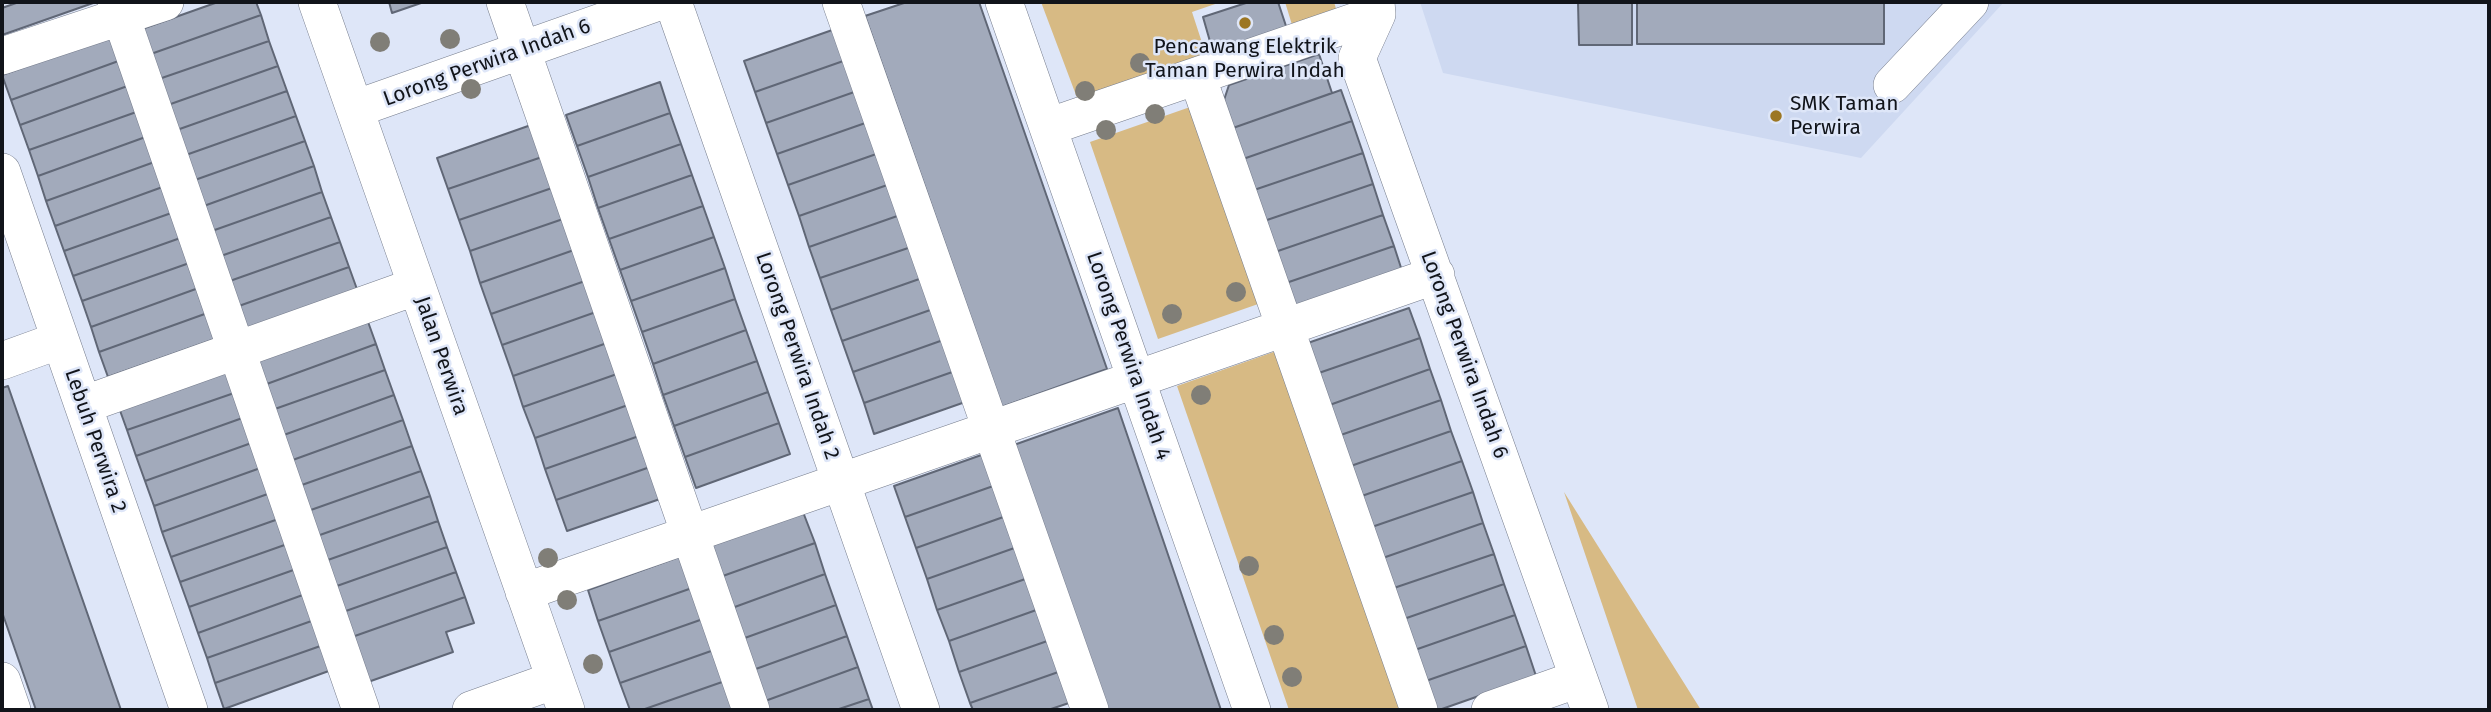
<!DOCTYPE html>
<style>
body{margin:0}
#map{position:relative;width:2491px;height:712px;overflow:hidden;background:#dee6f8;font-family:"Fira Sans",sans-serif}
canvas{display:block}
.frame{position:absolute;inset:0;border:4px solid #11141a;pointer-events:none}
</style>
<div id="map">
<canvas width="2491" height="712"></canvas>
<div class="frame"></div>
</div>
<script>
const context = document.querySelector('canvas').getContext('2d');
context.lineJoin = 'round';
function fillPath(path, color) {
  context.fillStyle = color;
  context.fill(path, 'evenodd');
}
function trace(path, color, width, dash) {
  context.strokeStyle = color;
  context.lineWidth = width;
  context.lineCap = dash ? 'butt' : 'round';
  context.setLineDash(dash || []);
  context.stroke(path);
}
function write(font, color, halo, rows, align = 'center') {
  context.font = font + ' "Fira Sans",sans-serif';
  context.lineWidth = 5;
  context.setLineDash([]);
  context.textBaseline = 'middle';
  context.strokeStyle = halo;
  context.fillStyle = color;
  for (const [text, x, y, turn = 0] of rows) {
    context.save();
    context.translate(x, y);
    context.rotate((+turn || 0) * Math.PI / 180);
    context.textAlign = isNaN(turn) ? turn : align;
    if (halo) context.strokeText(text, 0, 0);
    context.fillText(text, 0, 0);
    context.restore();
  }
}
const built = new Path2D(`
 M1420 2H2004L1861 158 1443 73Z`);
const green = new Path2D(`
 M1041 2H1221L1192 12 1207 58 1079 103Z
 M1285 2H1334L1337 12 1293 28Z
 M1193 106 1261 303 1158 339 1090 142Z
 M1282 349 1407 710H1289L1177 386Z
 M1564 492 1701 710H1638Z`);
const building = new Path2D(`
 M19 2H96L2 35V8Z
 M218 2H256L261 15 148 55 139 30Z
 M389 2H424L392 13Z
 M907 2H979L1107 369 1002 407 865 16Z
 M1249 2H1278L1287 29 1213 52 1203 17Z
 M1578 2H1632V45H1579Z
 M1637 2H1884V44H1637Z
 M261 15 269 41 156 80 148 55Z
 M838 28 849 59 755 92 744 61Z
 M115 34 124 59 11 100 2 75Z
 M269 41 278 66 165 106 156 80Z
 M1319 54 1332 93 1233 128 1224 100 1229 85Z
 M124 59 133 84 20 125 11 100Z
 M849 59 860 90 766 123 755 92Z
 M278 66 287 91 174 131 165 106Z
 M660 82 670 113 577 146 566 115Z
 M133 84 142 110 29 150 20 125Z
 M860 90 871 121 777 154 766 123Z
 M1341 90 1352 121 1243 159 1233 128Z
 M287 91 296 116 183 156 174 131Z
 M142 110 151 135 38 176 29 150Z
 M670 113 681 144 588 177 577 146Z
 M296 116 305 141 192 181 183 156Z
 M871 121 882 152 788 185 777 154Z
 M1352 121 1363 153 1254 190 1243 159Z
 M531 125 542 157 448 189 437 158Z
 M151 135 160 160 46 201 38 176Z
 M305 141 314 166 201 207 192 181Z
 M681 144 692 175 598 208 588 177Z
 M882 152 893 183 799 216 788 185Z
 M1363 153 1373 184 1264 221 1254 190Z
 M542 157 552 188 459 220 448 189Z
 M160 160 168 185 55 226 46 201Z
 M314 166 322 192 209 232 201 207Z
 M692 175 703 206 609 239 598 208Z
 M893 183 903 214 809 247 799 216Z
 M1373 184 1383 215 1275 252 1264 221Z
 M168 185 177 211 64 251 55 226Z
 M552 188 563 219 470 251 459 220Z
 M322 192 331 217 218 257 209 232Z
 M703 206 714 237 620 270 609 239Z
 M177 211 186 236 73 276 64 251Z
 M903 214 914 246 820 278 809 247Z
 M1383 215 1394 246 1286 283 1275 252Z
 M331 217 340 242 227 282 218 257Z
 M563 219 574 250 480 283 470 251Z
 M186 236 195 261 82 301 73 276Z
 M714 237 725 268 631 301 620 270Z
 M340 242 349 267 236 307 227 282Z
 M914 246 925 277 831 310 820 278Z
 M1394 246 1404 277 1296 315 1286 283Z
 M574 250 585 281 491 314 480 283Z
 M195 261 204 286 91 327 82 301Z
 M349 267 358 292 245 333 236 307Z
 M725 268 735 299 642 332 631 301Z
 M925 277 936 308 842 341 831 310Z
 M585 281 596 312 502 345 491 314Z
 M204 286 213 311 99 352 91 327Z
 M735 299 746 330 653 364 642 332Z
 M936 308 946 339 853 372 842 341Z
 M1409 308 1420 338 1313 375 1302 345Z
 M213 311 221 337 108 377 99 352Z
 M596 312 607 343 513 376 502 345Z
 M367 319 376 344 264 385 254 360Z
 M746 330 757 361 663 395 653 364Z
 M1420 338 1430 369 1324 407 1313 375Z
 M946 339 958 370 864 403 853 372Z
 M607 343 617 374 523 407 513 376Z
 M376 344 385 370 272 410 264 385Z
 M757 361 768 392 674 426 663 395Z
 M231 365 240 391 127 430 118 405Z
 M1430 369 1441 400 1335 437 1324 407Z
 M385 370 394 395 281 436 272 410Z
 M958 370 968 401 874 434 864 403Z
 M617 374 628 405 535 438 523 407Z
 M8 386 121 710H36L2 612V388Z
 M240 391 248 416 136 456 127 430Z
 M768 392 779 423 685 457 674 426Z
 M394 395 403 420 290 461 281 436Z
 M1441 400 1451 431 1345 468 1335 437Z
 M628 405 639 436 545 469 535 438Z
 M1118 408 1221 710H1102L1011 446Z
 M248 416 257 441 145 481 136 456Z
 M403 420 412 446 299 486 290 461Z
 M779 423 790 454 696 488 685 457Z
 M1451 431 1462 461 1356 498 1345 468Z
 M639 436 650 467 556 500 545 469Z
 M257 441 266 466 154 506 145 481Z
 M412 446 421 471 308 511 299 486Z
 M987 453 999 484 905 517 894 486Z
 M1462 461 1473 492 1366 529 1356 498Z
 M266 466 276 491 162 532 154 506Z
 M650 467 660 499 567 531 556 500Z
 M421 471 430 496 317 536 308 511Z
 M999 484 1009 515 916 548 905 517Z
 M276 491 284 517 171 557 162 532Z
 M1473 492 1483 523 1377 560 1366 529Z
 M430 496 438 521 325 561 317 536Z
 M803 512 815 543 720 577 710 546Z
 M1009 515 1020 546 927 579 916 548Z
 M284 517 293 542 180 582 171 557Z
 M438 521 447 547 334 587 325 561Z
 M1483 523 1494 554 1388 590 1377 560Z
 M293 542 302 567 189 607 180 582Z
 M815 543 825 574 732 608 720 577Z
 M1020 546 1031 577 937 610 927 579Z
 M447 547 456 572 343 612 334 587Z
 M1494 554 1504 584 1398 621 1388 590Z
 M681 556 692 588 598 621 588 590Z
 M302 567 311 592 198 633 189 607Z
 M456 572 465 597 352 637 343 612Z
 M825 574 836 605 742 639 732 608Z
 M1031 577 1042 608 949 641 937 610Z
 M1504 584 1515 615 1409 652 1398 621Z
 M692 588 703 619 609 652 598 621Z
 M311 592 320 618 207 658 198 633Z
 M465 597 474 623 446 632 453 652 368 682 352 637Z
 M836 605 847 636 753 670 742 639Z
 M1042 608 1053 639 959 672 949 641Z
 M1515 615 1526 646 1420 683 1409 652Z
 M320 618 329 643 215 683 207 658Z
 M703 619 714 650 620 683 609 652Z
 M847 636 858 667 765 701 753 670Z
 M1053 639 1064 670 970 703 959 672Z
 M329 643 337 668 224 709 215 683Z
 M1526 646 1536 676 1439 710H1429L1420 683Z
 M714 650 725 681 642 710H630L620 683Z
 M858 667 869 699 836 710H768L765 701Z
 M1064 670 1075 701 1048 710H973L970 703Z
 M725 681 735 710H642Z
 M869 699 873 710H836Z`);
const minor = new Path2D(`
 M116 2 361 710
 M317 2 566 710
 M505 2 751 710
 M673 2 921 710
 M841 2 1090 710
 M1004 2 1252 710
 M1376 2 1377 14 1357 58 1590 710
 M2 56 165 2
 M1197 76 1419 710
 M1892 85 1970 2
 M355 109 658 2
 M1048 127 1377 14
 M2 172 189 710
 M2 361 60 340
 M83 405 417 286
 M524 592 1436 275
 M2 681 12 710
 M471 710 555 680
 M1490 710 1578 679`);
const trees = [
 [450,39],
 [380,42],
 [1140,63],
 [471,89],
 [1085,91],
 [1155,114],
 [1106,130],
 [1236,292],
 [1172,314],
 [1201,395],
 [548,558],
 [1249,566],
 [567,600],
 [1274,635],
 [593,664],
 [1292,677]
];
const markers = [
 [1245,23,7,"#9c7622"],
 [1776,116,7,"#9c7622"]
];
const poiNames = [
 ["Pencawang Elektrik",1245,47],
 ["Taman Perwira Indah",1245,71],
 ["SMK Taman",1790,104,"left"],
 ["Perwira",1790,128,"left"]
];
const streetNames = [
 ["Lorong Perwira Indah 6",487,63,-20],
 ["Lorong Perwira Indah 6",1464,355,70],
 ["Jalan Perwira",441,356,71],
 ["Lorong Perwira Indah 2",797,356,71],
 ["Lorong Perwira Indah 4",1128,356,71],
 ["Lebuh Perwira 2",95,441,71]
];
fillPath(built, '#ced9f1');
fillPath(green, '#d7ba84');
fillPath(building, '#a2aabb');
trace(building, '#606776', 2);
trace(minor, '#767d8d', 38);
trace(minor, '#fff', 37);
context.fillStyle = '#807e77';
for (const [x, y] of trees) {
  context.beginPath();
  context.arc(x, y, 10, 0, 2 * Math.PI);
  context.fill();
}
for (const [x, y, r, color] of markers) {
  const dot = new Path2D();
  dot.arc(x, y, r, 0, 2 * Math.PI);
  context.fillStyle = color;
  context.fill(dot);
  trace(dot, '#dee6f8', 2.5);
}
write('21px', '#11141a', '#dee6f8', poiNames);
write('21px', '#11141a', '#dee6f8', streetNames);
</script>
